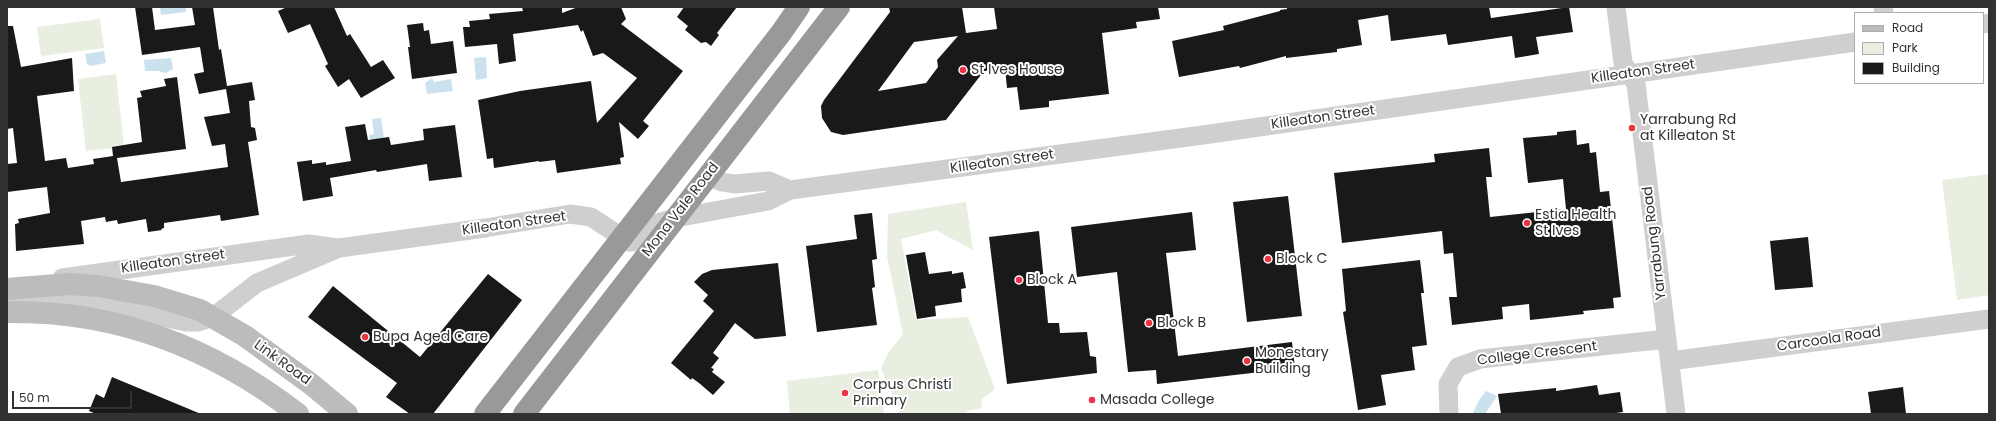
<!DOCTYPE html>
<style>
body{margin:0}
#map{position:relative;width:1996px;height:421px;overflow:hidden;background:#fff;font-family:Poppins,sans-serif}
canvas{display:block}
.frame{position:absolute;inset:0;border:8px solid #323232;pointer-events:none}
.legend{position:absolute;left:1854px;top:12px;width:130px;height:72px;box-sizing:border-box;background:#fff;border:1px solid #adadad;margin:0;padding:5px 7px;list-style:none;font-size:12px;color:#323232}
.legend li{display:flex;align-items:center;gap:8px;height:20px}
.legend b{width:20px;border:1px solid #adadad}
.scale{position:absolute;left:12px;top:391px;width:120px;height:18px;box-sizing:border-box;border:2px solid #323232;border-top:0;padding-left:5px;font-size:12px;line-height:14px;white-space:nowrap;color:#323232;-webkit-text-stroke:3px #fff;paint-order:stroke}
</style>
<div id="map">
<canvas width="1996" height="421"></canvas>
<div class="frame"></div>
<ul class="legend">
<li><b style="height:5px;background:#bcbcbc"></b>Road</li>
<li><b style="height:11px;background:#e8eee0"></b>Park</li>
<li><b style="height:11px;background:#191919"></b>Building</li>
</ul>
<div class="scale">50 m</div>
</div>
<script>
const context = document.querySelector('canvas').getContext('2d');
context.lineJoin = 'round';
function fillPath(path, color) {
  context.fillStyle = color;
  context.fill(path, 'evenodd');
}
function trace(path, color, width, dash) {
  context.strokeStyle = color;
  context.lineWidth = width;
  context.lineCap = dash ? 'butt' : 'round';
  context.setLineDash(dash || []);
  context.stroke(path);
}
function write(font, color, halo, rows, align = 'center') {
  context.font = font + ' Poppins,sans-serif';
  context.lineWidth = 4;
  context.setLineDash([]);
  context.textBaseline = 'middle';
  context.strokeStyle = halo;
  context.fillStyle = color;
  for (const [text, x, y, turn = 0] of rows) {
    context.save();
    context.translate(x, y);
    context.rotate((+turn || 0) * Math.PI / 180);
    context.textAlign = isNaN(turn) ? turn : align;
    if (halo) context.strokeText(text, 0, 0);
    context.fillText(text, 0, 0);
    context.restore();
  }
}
const green = new Path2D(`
 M100 19 104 48 41 56 37 27Z
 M116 74 124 147 86 151 78 79Z
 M1989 174V295L1957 300 1942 180Z
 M966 202 973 250 936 230 901 239 916 320 968 317 995 389 981 400 982 408 970 410 964 414H895L900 411 881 369 888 353 903 334 887 256 888 214Z
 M878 370 884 414H790L787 381Z`);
const water = new Path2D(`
 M160 7H186V12L161 15Z
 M104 51 106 63 90 66 87 64 85 54Z
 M486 57 487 78 476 80 474 58Z
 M171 58 173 69 166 73 158 71H145L144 60Z
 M432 78 434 82 451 79 453 91 427 94 425 83Z
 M381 118 384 139 370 141 369 135 374 134 372 119Z
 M1486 391 1497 396 1485 414 1473 413 1479 400Z`);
const building = new Path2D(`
 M135 7H152L155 30 195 25 192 7H213L219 50 221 49 227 86 252 82 255 100 249 101 251 127 255 128 257 140 248 142 259 215 221 221 220 215 164 223V228L161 229 162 230 148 232 146 219 118 224 117 220 106 222 105 217 81 221 84 244 16 251 15 224 19 223 18 219 50 213 47 187 7 192V164L17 163 13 128 7 129V26H13L21 67 72 58 74 91 37 96 45 161 66 158 68 168 94 164 93 159 113 156 112 147 142 142 137 98 142 97 140 91 166 86 164 79 177 77 186 149 117 158 121 182 228 167 225 144 212 146 204 117 230 113 226 89 199 94 194 74 204 72 200 47 142 55Z
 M287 7H334L347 36 350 34 371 67 383 60 395 78 361 98 349 79 338 87 325 66 328 64 310 24 288 33 278 11Z
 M522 7H562V13L578 7H621L626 19 621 24 683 71 643 121 649 126 638 139 619 122 624 157 620 158 621 164 557 173 555 160 539 162V161L494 168 493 158 487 159 478 100 520 91 591 81 597 123 637 78 603 53 593 56 583 30 581 32 578 25 513 34 516 61 499 64 497 44 465 47 463 27H470L469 21 490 19 489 14 523 11Z
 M684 7H737L717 33 719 35 711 46 706 42 701 43 685 30 688 26 677 17Z
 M889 7H962L966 33 997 29 994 7H1158L1160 19 1136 22 1137 28 1102 33 1109 94 1049 101V107L1020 110 1017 87 1007 88 1005 69 984 71 946 120 843 135 831 132 822 118 821 106 824 100 890 12ZM958 36 937 60 938 67 926 83 878 91 914 42Z
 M1287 7H1489L1491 18 1569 7 1573 32 1536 37 1539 54 1515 58 1512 36 1448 45 1446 34 1391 41 1388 15 1358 20 1362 45 1337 49V52L1286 58V56L1240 68 1239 66 1179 77 1172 41 1224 30 1223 26 1280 11V10L1287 9Z
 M423 23 424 31 429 30 431 44 453 41 457 73 412 79 408 47H410L407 25Z
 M365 124 368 140 389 137 391 145 424 140 423 129 455 125 462 177 429 181 427 164 377 172 376 170 330 178 333 196 303 201 297 162 312 160V164L326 162V165L351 161 345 127Z
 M1576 130 1577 145 1589 143 1590 153 1596 152 1600 192 1609 191 1621 297 1613 298 1614 308 1583 311 1584 314 1530 320 1529 304 1502 307 1503 319 1452 325 1449 297H1457L1453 253 1444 254 1442 231 1342 243 1334 173 1435 162 1434 154 1489 148 1492 177H1486L1490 217 1566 209 1563 179 1528 183 1523 138 1557 135V132Z
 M1288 196 1302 316 1247 322 1233 202Z
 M1192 212 1196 250 1166 253 1178 356 1292 342 1295 368 1157 384 1156 370 1128 372 1117 272 1077 277 1071 227Z
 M872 213 877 259 872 260 875 287 872 288 877 325 817 332 806 246 857 239 854 215Z
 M1039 231 1048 323H1059L1060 333 1087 332 1090 356 1096 357 1097 373 1007 384 989 237Z
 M1808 237 1813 287 1775 290 1770 241Z
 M925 252 929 274 952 271V274L963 272 966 288 961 289 962 302 935 306 936 316 917 319 906 255Z
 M1420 260 1424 293H1421L1427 345 1412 347 1415 370 1381 375 1386 405 1358 410 1343 312 1346 311 1342 269Z
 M778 263 786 336 755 339 735 323 713 353 719 358 711 368 714 369 712 372 725 382 713 395 699 383 692 378 691 380 671 363 714 311 703 301 708 295 694 282 702 274 712 270Z
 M488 274 522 300 433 414H410L386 397 397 383 308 317 333 286 420 357Z
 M112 377 201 414H96L89 411 96 394 104 398Z
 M1597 385 1599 395 1620 392 1623 412 1609 414H1501L1498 394 1556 388V391Z
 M1903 387 1906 414H1871L1868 392Z`);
const street = new Path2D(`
 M1616 7 1623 63 1636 84 1676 414
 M1883 7 1884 13
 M1983 24 1989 23
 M708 176 722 182 734 184 769 181 790 190
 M62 278 309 244 337 248
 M7 307 28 301 64 300 127 309 186 322H198L213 317 257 283 339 248 485 228 570 214 591 217 629 242H634L641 237 653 224 676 218 768 201 790 190 1203 135 1855 42
 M1670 361 1989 319
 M1449 414 1448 384 1458 367 1480 359 1667 339`);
const secondary = new Path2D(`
 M7 289 69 284 98 286 154 296 200 310 245 336 311 384 347 414
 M7 312C115 310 213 348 298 414`);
const highway = new Path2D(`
 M485 414 781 33 799 7
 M524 414 839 7`);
const markers = [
 [963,70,4,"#ea3343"],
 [1632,128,4,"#ea3343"],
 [1527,223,4,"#ea3343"],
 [1268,259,4,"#ea3343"],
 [1019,280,4,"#ea3343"],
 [1149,323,4,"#ea3343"],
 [365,337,4,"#ea3343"],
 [1247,361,4,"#ea3343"],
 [845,393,4,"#ea3343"],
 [1092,400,4,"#ea3343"]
];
const poiNames = [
 ["St Ives House",971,70],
 ["Yarrabung Rd",1640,120],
 ["at Killeaton St",1640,136],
 ["Estia Health",1535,215],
 ["St Ives",1535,231],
 ["Block C",1276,259],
 ["Block A",1027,280],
 ["Block B",1157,323],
 ["Bupa Aged Care",373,337],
 ["Monestary",1255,353],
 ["Building",1255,369],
 ["Corpus Christi",853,385],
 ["Primary",853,401],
 ["Masada College",1100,400]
];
const streetNames = [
 ["Killeaton Street",1643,72,-8],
 ["Killeaton Street",1323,118,-8],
 ["Killeaton Street",1002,162,-8],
 ["Mona Vale Road",681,210,-52],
 ["Killeaton Street",514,224,-8],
 ["Yarrabung Road",1655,243,-97],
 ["Killeaton Street",173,262,-8],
 ["Carcoola Road",1829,340,-8],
 ["College Crescent",1537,354,-7],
 ["Link Road",282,363,36]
];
fillPath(green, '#e8eee0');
fillPath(water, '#cce1ee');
fillPath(building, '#191919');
trace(street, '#cfcfcf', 19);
trace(secondary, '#bcbcbc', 22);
trace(highway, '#999', 22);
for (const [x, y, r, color] of markers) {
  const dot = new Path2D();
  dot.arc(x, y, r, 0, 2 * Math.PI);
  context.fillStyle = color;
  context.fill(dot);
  trace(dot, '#fff', 1.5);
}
write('14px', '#323232', '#fff', poiNames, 'left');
write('14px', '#323232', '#fff', streetNames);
</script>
